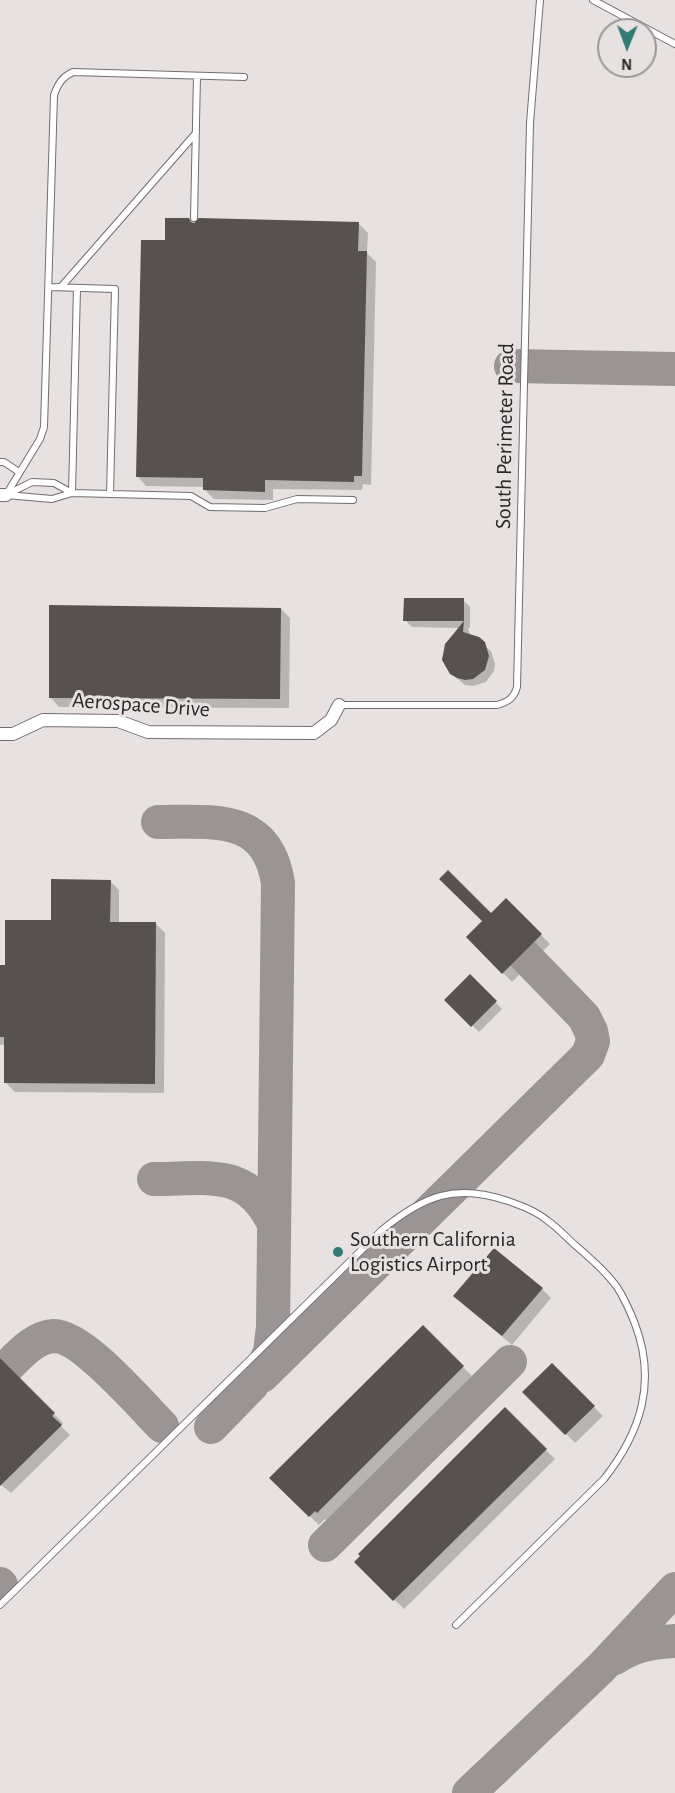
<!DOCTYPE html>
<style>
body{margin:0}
#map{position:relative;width:675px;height:1793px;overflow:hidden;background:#e8e1e1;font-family:"Alegreya Sans",sans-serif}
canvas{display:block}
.north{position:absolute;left:597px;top:18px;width:60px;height:60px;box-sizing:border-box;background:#e8e1e1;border:2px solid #9c9797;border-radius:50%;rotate:181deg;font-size:16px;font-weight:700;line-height:24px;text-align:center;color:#2a2727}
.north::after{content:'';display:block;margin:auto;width:21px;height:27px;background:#327a74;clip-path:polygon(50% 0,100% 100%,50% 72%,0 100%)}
</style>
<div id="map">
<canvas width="675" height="1793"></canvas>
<div class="north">N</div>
</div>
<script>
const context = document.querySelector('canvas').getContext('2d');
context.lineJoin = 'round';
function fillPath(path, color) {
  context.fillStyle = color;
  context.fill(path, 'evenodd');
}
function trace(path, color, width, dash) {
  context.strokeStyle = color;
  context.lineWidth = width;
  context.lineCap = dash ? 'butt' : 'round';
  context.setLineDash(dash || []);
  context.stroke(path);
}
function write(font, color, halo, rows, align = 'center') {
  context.font = font + ' "Alegreya Sans",sans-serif';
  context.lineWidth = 6;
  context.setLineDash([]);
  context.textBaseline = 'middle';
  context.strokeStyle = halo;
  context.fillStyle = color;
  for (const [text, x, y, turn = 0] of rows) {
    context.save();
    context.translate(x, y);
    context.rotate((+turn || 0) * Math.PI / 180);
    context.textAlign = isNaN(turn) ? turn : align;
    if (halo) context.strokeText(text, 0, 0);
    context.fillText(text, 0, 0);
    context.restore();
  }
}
const shadow = new Path2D(`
 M358 223 368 233 367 253 376 262 371 485 363 484 362 490 273 489V500L214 499 205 490V487L146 486 137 476 167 242 193 224Z
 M463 600 470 607V628H468L470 635 491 651 495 664 494 671 486 682 473 686 465 685 453 675 446 667 443 660 460 628 412 627 405 620Z
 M281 609 290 618 289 708 59 707 50 697Z
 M110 881 119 890V923L156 924 165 933 164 1093 15 1092 5 1082 6 1045H0V967H6L52 922Z
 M506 900 550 944 512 982 468 937Z
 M470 976 502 1009 479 1032 446 1000Z
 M542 1289 551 1298 512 1345 464 1305Z
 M423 1327 472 1376 327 1521 325 1519 319 1525 271 1478Z
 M0 1360 63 1423 61 1426 70 1435 11 1493 0 1484Z
 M552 1365 603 1416 575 1443 525 1392Z
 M505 1410 555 1459 404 1609 356 1562Z`);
const taxiway = new Path2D(`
 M511 366 675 369
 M158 822C213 822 267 813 278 883L273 1327 270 1352 262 1370 251 1386 211 1427
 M154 1179C209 1179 247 1167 274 1224
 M8 1366C20 1354 35 1337 54 1336 83 1336 141 1405 162 1426
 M262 1376 588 1055 593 1041 591 1031 584 1017 522 953
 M325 1545 510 1362
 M0 1584 1 1585
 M615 1658C634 1645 653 1642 675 1641
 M469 1793 601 1668 675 1589`);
const building = new Path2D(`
 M165 218H189L191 222 194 223 199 218 359 222 358 251H367L362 476H354V482L265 480V492L203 490V478L136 477 141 240H165Z
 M404 598H464V621H403Z
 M49 605 281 608 280 699 49 698Z
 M464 621 463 632 479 637 485 642 489 656 485 670 473 679 465 680 457 678 450 674 442 660 445 644Z
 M448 870 491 913 506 898 542 934 502 974 466 937 482 921 439 879Z
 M51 879 111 880 110 922H156L155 1084 4 1083V1037H0V965H5V920H51Z
 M470 974 497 1001 471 1027 444 1000Z
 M494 1248 543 1288 502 1336 453 1296Z
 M423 1325 464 1366 317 1513 315 1511 309 1517 269 1478Z
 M0 1358 55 1413 52 1416 62 1425 0 1486Z
 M552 1363 595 1406 565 1435 522 1392Z
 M505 1407 547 1449 393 1601 354 1562 360 1556 358 1554Z`);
const lane = new Path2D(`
 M593 0 675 44
 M194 218 197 76
 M49 287 115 289 110 494
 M61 287 196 133
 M77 288 72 493 191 496 210 507 265 508 297 499 353 500
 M0 462H4L19 472
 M32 482 54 483 72 493 52 499 6 495Z
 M6 495 40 439 44 427 54 95C58 84 62 77 73 72L244 77
 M339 705H497C508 702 514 698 517 687L530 123 540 0
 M0 1605 383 1229C424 1196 455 1183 508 1201 522 1206 536 1211 548 1221 558 1228 566 1237 575 1245 590 1258 605 1271 617 1287 624 1298 630 1311 635 1324 657 1382 641 1432 604 1479L456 1625`);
const street = new Path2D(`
 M0 495H6
 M0 734H13L43 720 118 721 148 732 314 733 331 720 339 705`);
const markers = [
 [338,1252,6,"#327a74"]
];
const streetNames = [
 ["South Perimeter Road",505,436,-89],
 ["Aerospace Drive",141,705,4]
];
const poiNames = [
 ["Southern California",350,1239],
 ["Logistics Airport",350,1264]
];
fillPath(shadow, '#0003');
trace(taxiway, '#9a9494', 34);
fillPath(building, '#57514f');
trace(lane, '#746d6d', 8);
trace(street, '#746d6d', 14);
trace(lane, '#fff', 6);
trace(street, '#fff', 12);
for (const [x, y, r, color] of markers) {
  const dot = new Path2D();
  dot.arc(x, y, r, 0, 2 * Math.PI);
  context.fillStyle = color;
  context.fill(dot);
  trace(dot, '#e8e1e1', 2);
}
write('22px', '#2a2727', '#e8e1e1', streetNames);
write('22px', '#2a2727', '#e8e1e1', poiNames, 'left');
</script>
